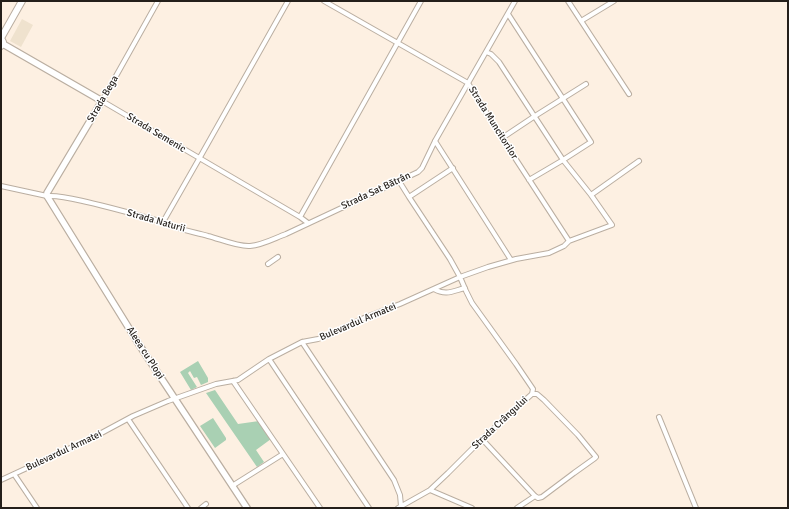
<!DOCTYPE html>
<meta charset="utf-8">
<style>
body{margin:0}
#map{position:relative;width:789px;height:509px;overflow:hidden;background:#fdf0e2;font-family:Signika,sans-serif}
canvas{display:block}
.frame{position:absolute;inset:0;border:2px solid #241f1a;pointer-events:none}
</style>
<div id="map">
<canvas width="789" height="509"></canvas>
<div class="frame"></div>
</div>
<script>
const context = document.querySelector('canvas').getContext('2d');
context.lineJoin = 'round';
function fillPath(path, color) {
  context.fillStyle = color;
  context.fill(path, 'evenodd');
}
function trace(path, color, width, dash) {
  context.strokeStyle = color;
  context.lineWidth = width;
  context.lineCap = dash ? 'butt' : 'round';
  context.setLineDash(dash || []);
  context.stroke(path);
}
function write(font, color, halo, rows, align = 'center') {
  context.font = font + ' Signika,sans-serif';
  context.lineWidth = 3;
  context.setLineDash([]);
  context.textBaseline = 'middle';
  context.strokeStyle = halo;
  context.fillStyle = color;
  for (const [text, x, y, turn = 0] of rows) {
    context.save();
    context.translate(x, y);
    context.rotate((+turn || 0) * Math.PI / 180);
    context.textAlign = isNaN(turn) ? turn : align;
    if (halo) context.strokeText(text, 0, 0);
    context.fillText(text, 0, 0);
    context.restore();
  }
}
const commercial = new Path2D(`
 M22 19 33 25 21 47 10 41Z`);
const green = new Path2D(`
 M198 361 208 378V382L201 385 197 377 194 378 190 371 188 373 197 387 191 390 180 372Z
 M215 390 238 424 259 421 271 439 256 450 264 462 257 467 206 393Z
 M213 418 226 438V440L215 448 200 426Z`);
const minor = new Path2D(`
 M158 1 102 101 300 217 308 223
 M324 1 468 83 502 138 569 241
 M568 1 629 94
 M508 14 591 142 563 160 529 180
 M581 21 614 1
 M502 138 535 116 586 84
 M435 141 511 260
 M399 181 409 197 450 259 460 277 466 291 472 303 516 364 533 389 532 394
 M1 186 47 196C60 195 74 199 87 202 113 208 138 215 163 222 175 229 194 232 208 236 220 239 238 247 250 246 263 245 275 238 286 234L399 181 418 172 422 168 435 141 515 1
 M591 195 639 161
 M409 197 453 168
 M300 217 421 1
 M163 222 199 159 288 1
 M268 264 278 257
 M434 289C446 296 453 291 465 288
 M302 342 394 480 400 495 401 506
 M269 359 369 508
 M233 381 320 508
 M659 417 696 508
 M128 419 188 508
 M482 439 535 496
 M14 474 37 508
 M1 480 94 437 133 416 168 401 216 384 238 380 269 359 302 342 318 339 327 336 366 317 400 304 460 277 488 267 516 259 549 253 564 246 569 241 612 225 591 195 563 160 499 62 491 54 486 52
 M232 486 283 454
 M430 490 472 508
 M201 508 206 504
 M398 508 430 490 448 473 482 439 532 394H537L544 400 578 435 596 457 595 458 574 473 542 497 538 498 535 496
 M517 508 535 496`);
const tertiary = new Path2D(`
 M3 44 102 101 47 193V196L140 346 247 508`);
const secondary = new Path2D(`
 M1 46 3 44V42L1 38 22 1`);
const streetNames = [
 ["Strada Bega",103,99,-60],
 ["Strada Muncitorilor",493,123,58],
 ["Strada Semenic",156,133,31],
 ["Strada Sat Bătrân",376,191,-25],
 ["Strada Naturii",156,221,16],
 ["Bulevardul Armatei",358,322,-23],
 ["Aleea cu Plopi",145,353,57],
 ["Strada Crângului",500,423,-43],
 ["Bulevardul Armatei",64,451,-25]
];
fillPath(commercial, '#efe2ce');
fillPath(green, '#a9d0b3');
trace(minor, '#baaea1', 6);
trace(tertiary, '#baaea1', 8);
trace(secondary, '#baaea1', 8);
trace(minor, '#fff', 4);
trace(tertiary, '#fff', 5.5);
trace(secondary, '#fff', 6);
write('10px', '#241f1a', '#fff', streetNames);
</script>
